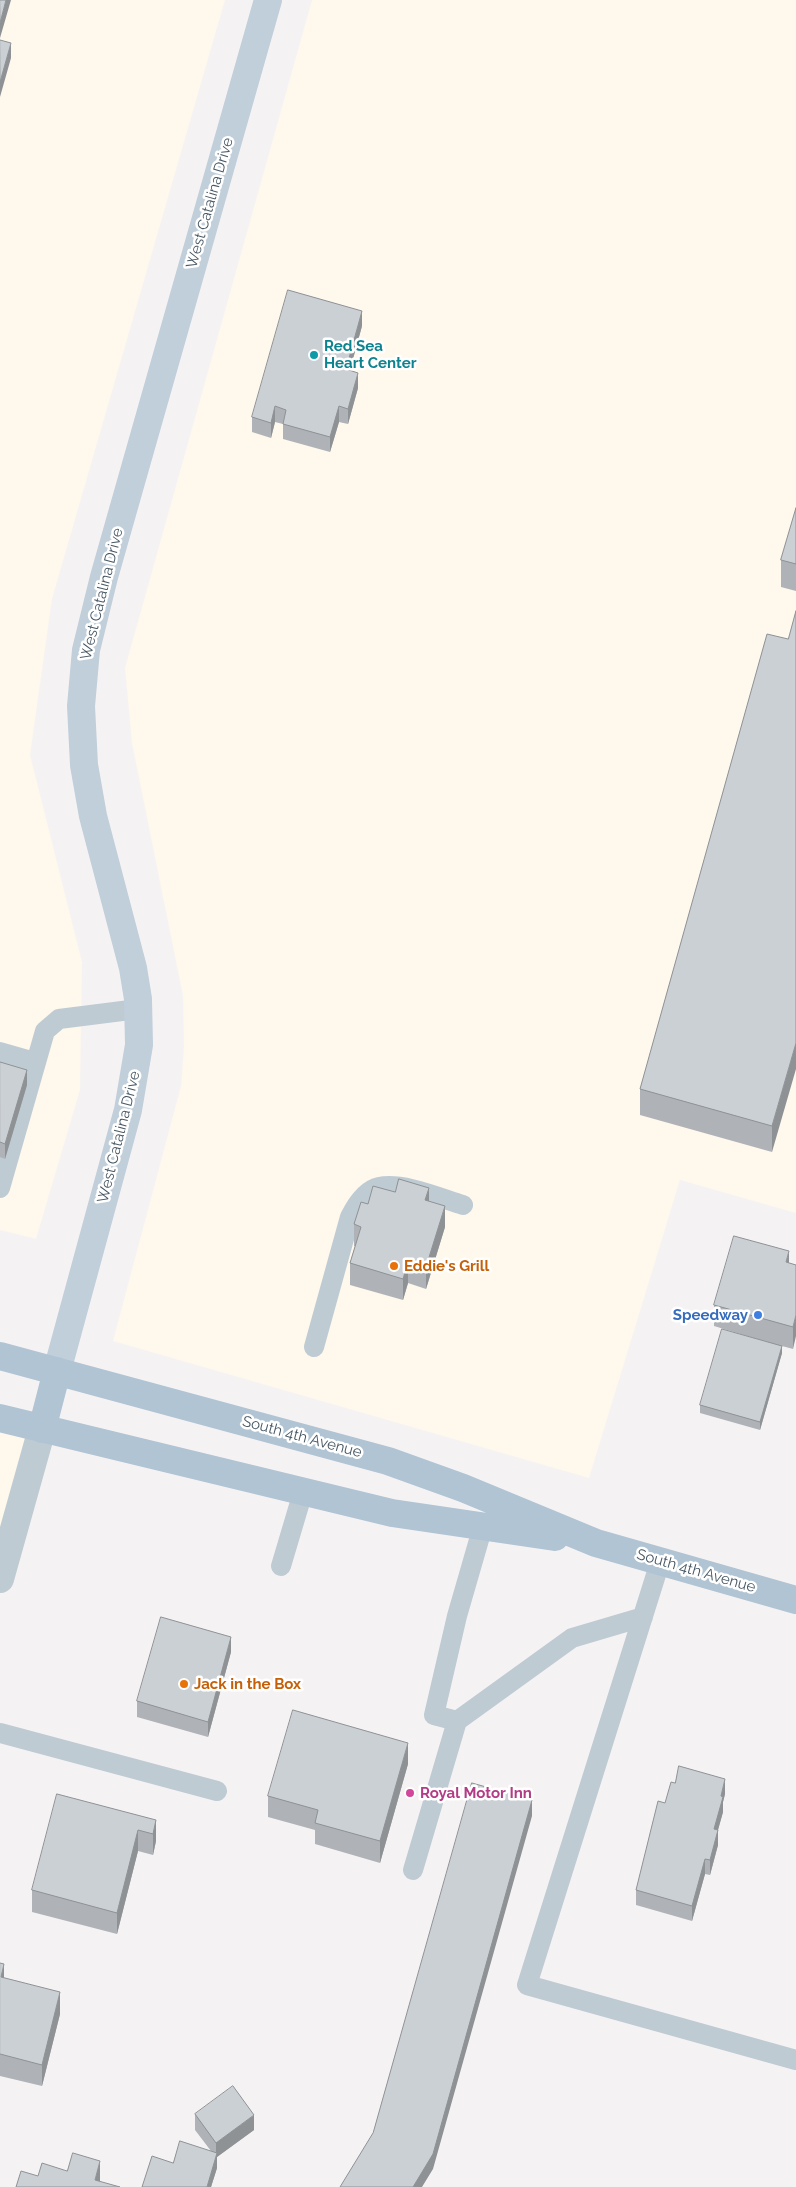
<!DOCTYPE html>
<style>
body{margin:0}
canvas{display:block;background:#f5f2f3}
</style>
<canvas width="796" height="2187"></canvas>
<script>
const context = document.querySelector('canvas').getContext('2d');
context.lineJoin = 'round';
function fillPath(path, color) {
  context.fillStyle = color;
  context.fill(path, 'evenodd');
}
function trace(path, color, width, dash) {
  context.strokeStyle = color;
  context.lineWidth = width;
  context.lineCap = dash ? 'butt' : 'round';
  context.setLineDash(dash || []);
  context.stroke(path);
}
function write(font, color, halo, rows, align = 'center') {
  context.font = font + ' Raleway,sans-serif';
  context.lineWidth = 5;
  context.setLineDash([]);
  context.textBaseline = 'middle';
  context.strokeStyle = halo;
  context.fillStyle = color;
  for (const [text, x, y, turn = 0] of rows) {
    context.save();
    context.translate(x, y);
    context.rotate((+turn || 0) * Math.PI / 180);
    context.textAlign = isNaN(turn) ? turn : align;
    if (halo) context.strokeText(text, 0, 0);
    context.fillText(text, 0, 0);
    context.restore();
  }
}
const commercial = new Path2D(`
 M0 0H225L52 599 30 755 82 962 80 1090 36 1239 0 1230Z
 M312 0H796V1213L680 1180 589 1478 113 1341 181 1086 184 1048 183 996 132 743 125 668Z
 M0 1418 42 1429 0 1579Z`);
const lane = new Path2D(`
 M0 1052 35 1062
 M0 1188 45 1031 59 1019 138 1009
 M314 1347 350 1217C356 1205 365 1190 379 1187 403 1182 440 1198 463 1205
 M660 1562 527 1985 796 2060
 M281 1566 303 1492
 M457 1721 434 1715 457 1616 483 1526
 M0 1733 217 1791
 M413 1870 457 1721 572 1638 643 1617`);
const street = new Path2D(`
 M0 1579 42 1429`);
const secondary = new Path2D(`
 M57 1371 128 1110 139 1045 138 999 133 968 93 816 84 765 81 706 86 650 104 577 268 0`);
const primary = new Path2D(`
 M0 1356 388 1461 463 1488 596 1543 796 1600
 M0 1418 392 1513 555 1537
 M42 1429 57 1371`);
const wall = new Path2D(`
 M362 326 350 370 358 388 348 424 339 422 330 452 283 439V424L275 422 271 438 252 432V417Z
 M796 508V591L781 587V560Z
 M788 639 772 1152 640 1115V1089Z
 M0 1062 27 1085 5 1159 0 1157Z
 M429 1201 445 1227 426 1289 408 1283 403 1300 350 1285V1263L355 1246H354V1224L368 1204Z
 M789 1263 796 1265 793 1349 782 1346V1353L760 1430 700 1413V1405L767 1342 714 1326V1305Z
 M231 1652 208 1737 137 1717V1701Z
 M408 1764 380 1863 315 1844V1830L268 1817V1796Z
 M725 1794 723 1802V1812L718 1830V1845L710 1875 705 1874 692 1921 636 1905V1890L665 1803Z
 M156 1820V1841L153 1855 138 1851 117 1934 32 1912V1890Z
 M0 1963 4 1978 60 2014 42 2086 0 2076Z
 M195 2114 254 2130 217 2157V2168L211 2187 173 2163 211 2151 195 2130Z`);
const shadedWall = new Path2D(`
 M6 0H11L0 38V23Z
 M11 43V58L0 97V82Z
 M362 311V326L346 384V369Z
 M358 373V388L348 424V409Z
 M275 406V422L271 438V423Z
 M339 406V422L330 452V437Z
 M796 1043V1069L772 1152V1126Z
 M27 1070V1085L5 1159V1144Z
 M429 1188V1210L425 1200Z
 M445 1206V1227L426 1289V1267Z
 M789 1251V1273L786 1262Z
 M408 1262V1283L403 1300V1279Z
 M796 1315V1336L793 1349V1327Z
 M782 1346V1353L760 1430V1422Z
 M231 1637V1652L208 1737V1722Z
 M408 1743V1764L380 1863V1841Z
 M725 1779V1794L723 1802V1812L714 1844V1829L721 1796Z
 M532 1800V1816L433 2169 422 2187H413Z
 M156 1820V1841L153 1855V1834Z
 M138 1830V1851L117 1934V1913Z
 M718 1830V1845L710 1875V1860Z
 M705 1859V1874L692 1921V1906Z
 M4 1964V1986L1 1977Z
 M60 1992V2014L42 2086V2065Z
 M254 2115V2130L217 2157V2168L211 2187H207L216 2157V2143Z
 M100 2161V2182L95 2180Z`);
const building = new Path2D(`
 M0 0H6L0 23Z
 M0 40 11 43 0 82Z
 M288 290 362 311 346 369 358 373 348 409 339 406 330 437 283 424 286 410 275 406 271 423 252 417Z
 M796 508V564L781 560Z
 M796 611V1043L772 1126 640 1089 767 634 788 639Z
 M0 1062 27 1070 5 1144 0 1142Z
 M399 1179 429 1188 425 1200 445 1206 426 1267 408 1262 403 1279 350 1263 361 1227 354 1224 361 1202 368 1204 373 1186 395 1192Z
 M734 1236 789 1251 786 1262 796 1265V1315L793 1327 714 1305Z
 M722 1329 782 1346 760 1422 700 1405Z
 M161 1617 231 1637 208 1722 137 1701Z
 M293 1710 408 1743 380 1841 315 1823 318 1810 268 1796Z
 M679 1766 725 1779 721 1796 723 1797 714 1829 718 1830 710 1860 705 1859 692 1906 636 1890 658 1801 665 1803 671 1782 675 1783Z
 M472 1783 532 1800 433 2154 413 2187H340L373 2133Z
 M57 1794 156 1820 153 1834 138 1830 117 1913 32 1890Z
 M0 1963 4 1964 1 1977 60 1992 42 2065 0 2054Z
 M233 2086 254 2115 216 2143 195 2114Z
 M180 2141 217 2153 207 2187H142L152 2156 173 2163Z
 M73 2153 100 2161 95 2180 120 2187H16L21 2171 38 2176 42 2163 67 2171Z`);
const markers = [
 [314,355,5,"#0f9aa8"],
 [394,1266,5,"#e8710a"],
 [758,1315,5,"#3f7fe0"],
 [184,1684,5,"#e8710a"],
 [410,1793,5,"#d1479c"]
];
const streetNames = [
 ["West Catalina Drive",210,203,-74],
 ["West Catalina Drive",102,594,-76],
 ["West Catalina Drive",119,1137,-76],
 ["South 4th Avenue",302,1437,15],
 ["South 4th Avenue",696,1571,16]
];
const cultureNames = [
 ["Red Sea",324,346],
 ["Heart Center",324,363]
];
const foodNames = [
 ["Eddie's Grill",404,1266],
 ["Jack in the Box",194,1684]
];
const shopNames = [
 ["Speedway",748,1315]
];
const hotelNames = [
 ["Royal Motor Inn",420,1793]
];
fillPath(commercial, '#fef8ed');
trace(lane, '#bfcbd3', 20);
trace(street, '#bfcbd3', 28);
trace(secondary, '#c1cfdb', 28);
trace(primary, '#b0c4d4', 28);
fillPath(wall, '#afb3b7');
fillPath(shadedWall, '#8e9295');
fillPath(building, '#cbd0d5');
trace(building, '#8e9295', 1);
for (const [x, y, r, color] of markers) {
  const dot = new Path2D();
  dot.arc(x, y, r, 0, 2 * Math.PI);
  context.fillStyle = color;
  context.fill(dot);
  trace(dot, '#fff', 2);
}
write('15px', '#475763', '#fff', streetNames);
write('bold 15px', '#0d838f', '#fff', cultureNames, 'left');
write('bold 15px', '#c56008', '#fff', foodNames, 'left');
write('bold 15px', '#366cbe', '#fff', shopNames, 'right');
write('bold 15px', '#b23c85', '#fff', hotelNames, 'left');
</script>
